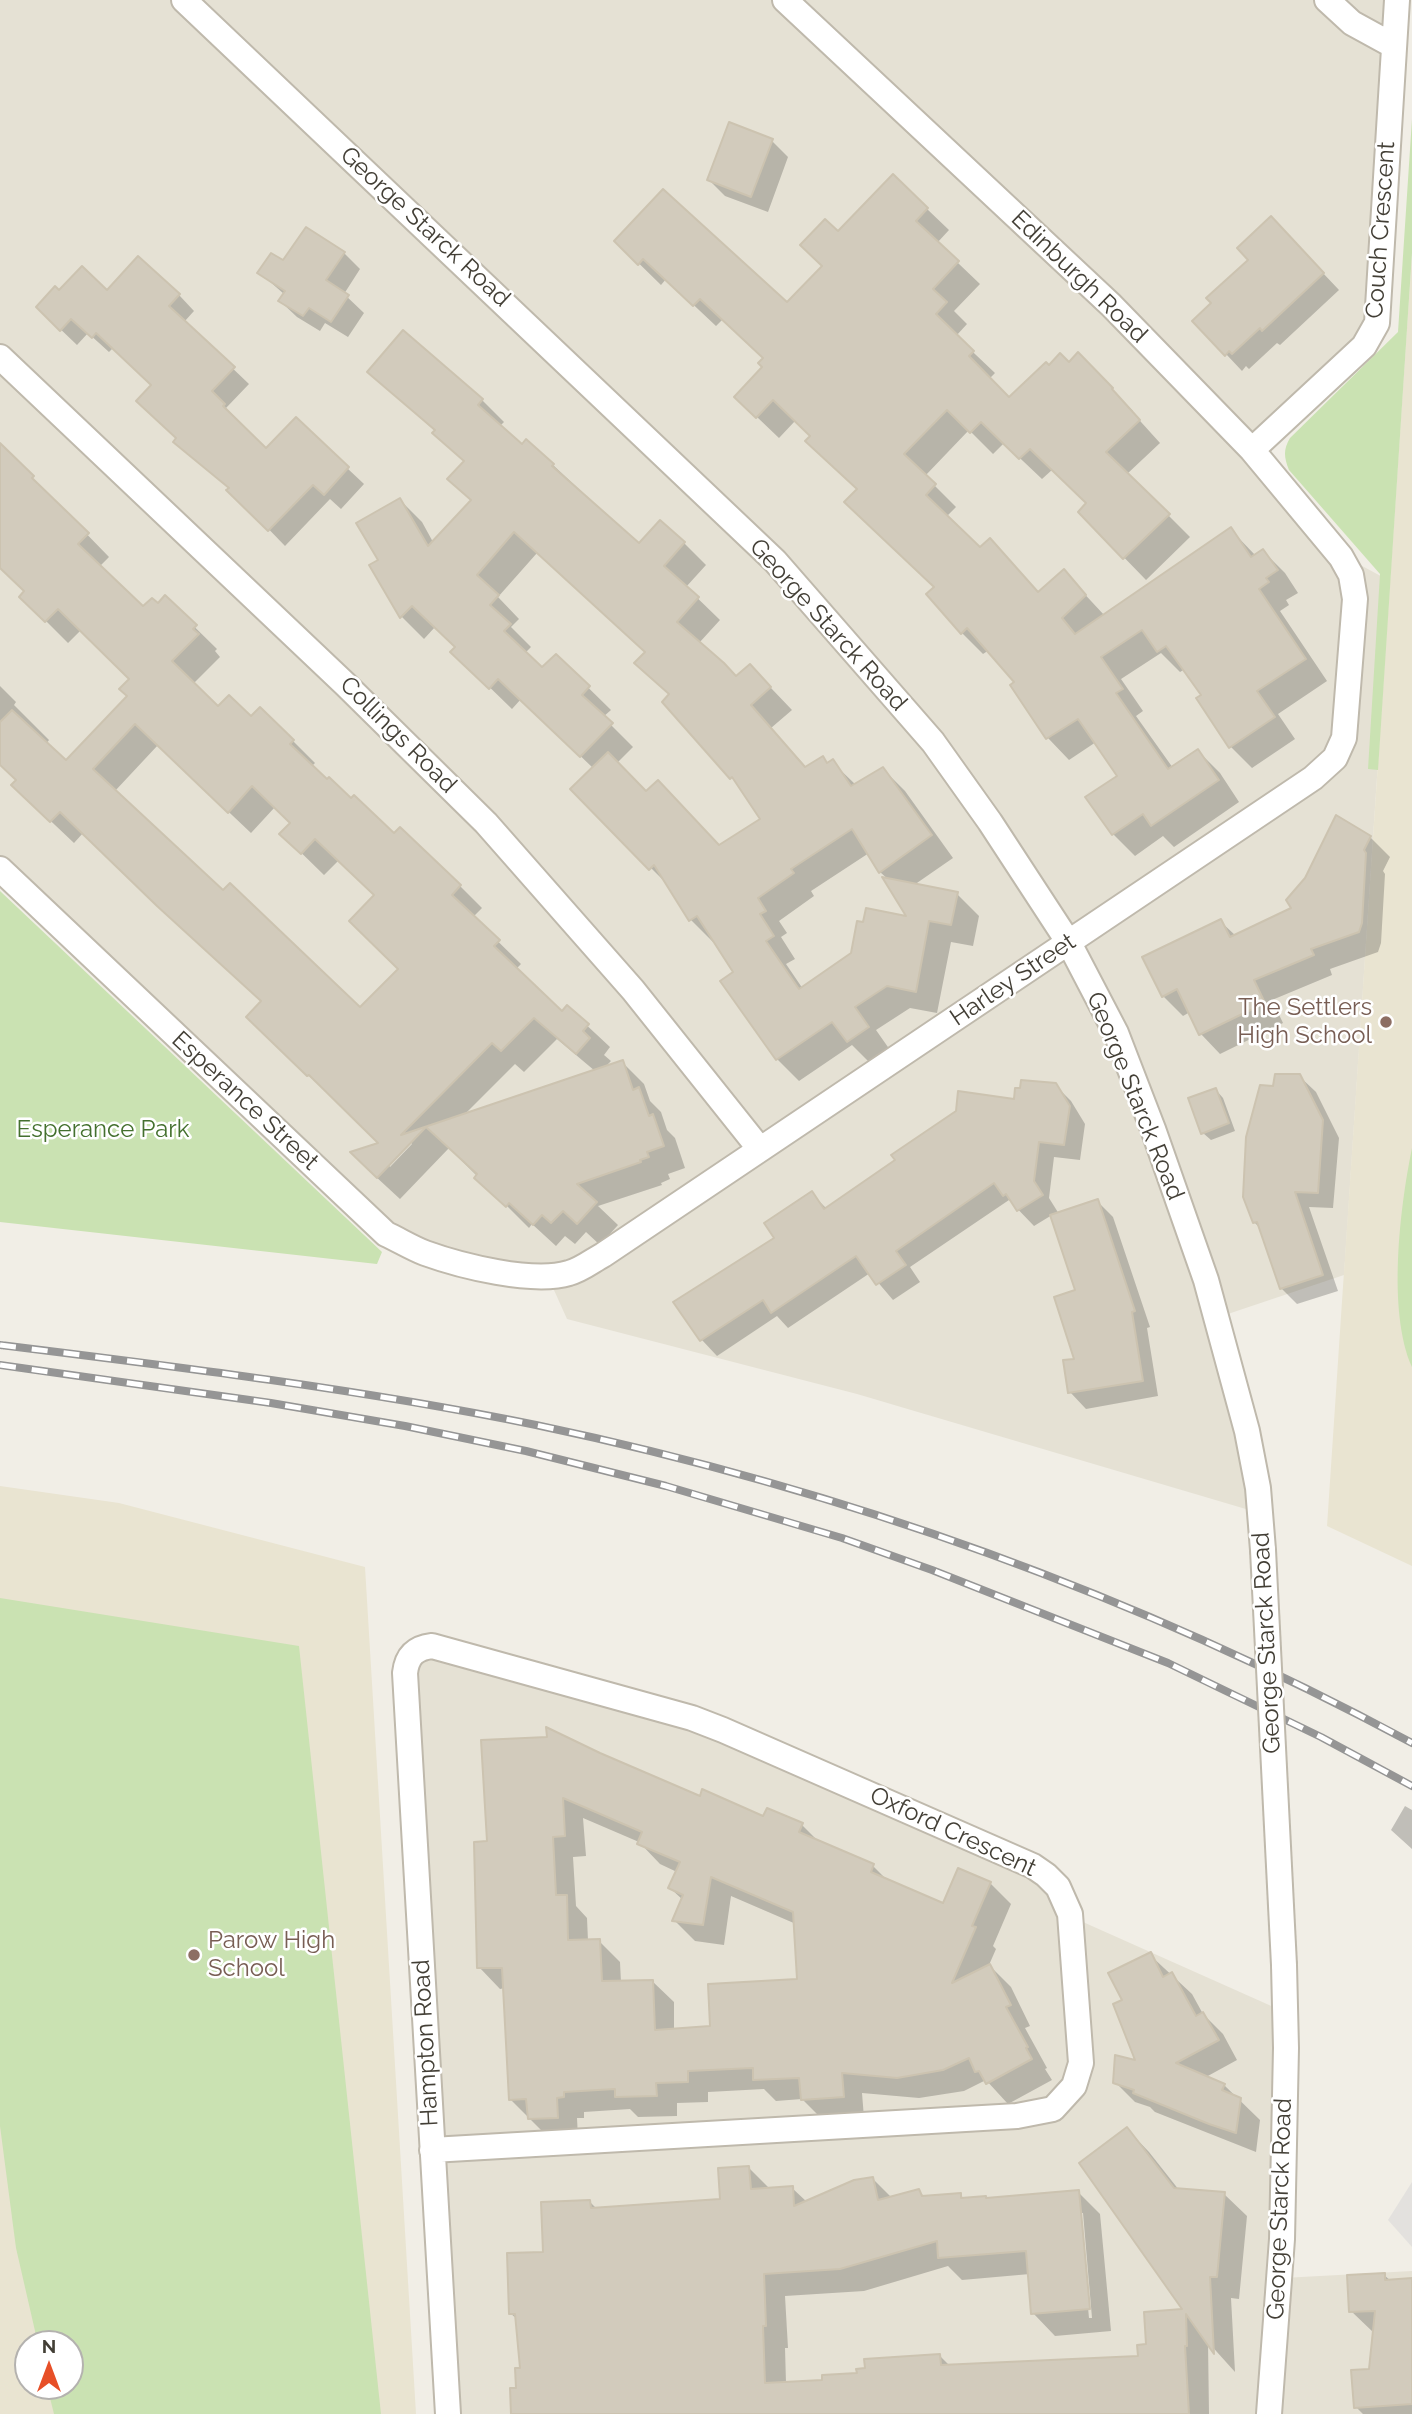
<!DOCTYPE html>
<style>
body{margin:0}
#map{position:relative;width:1412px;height:2414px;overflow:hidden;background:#f1eee6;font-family:Raleway,sans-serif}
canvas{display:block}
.north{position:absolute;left:14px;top:2330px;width:70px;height:70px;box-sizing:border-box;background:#fff;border:2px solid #b4b2af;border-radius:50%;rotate:0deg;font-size:19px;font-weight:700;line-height:28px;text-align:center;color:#433f36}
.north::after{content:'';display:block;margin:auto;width:24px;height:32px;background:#e74f27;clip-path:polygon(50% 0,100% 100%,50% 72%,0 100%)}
</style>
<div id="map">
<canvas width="1412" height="2414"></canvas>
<div class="north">N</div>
</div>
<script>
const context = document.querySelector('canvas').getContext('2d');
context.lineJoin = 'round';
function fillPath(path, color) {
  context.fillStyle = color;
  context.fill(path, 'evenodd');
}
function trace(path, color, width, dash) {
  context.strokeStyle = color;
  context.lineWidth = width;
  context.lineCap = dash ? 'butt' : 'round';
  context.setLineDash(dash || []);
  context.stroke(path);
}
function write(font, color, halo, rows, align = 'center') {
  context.font = font + ' Raleway,sans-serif';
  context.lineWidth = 5;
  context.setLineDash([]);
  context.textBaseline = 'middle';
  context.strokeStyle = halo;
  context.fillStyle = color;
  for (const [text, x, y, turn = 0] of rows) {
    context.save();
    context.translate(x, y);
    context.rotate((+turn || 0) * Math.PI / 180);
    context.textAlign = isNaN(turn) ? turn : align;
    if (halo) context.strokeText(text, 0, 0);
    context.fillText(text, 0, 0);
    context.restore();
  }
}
const residential = new Path2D(`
 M0 0H1400L1379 323 1255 450 1351 560 1390 581 1344 1275 1213 1319 1256 1512 857 1394 567 1319 549 1279 424 1255 0 871Z
 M410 1651 694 1714 1034 1864 1074 1918 1287 2013 1283 2278 1412 2271V2414H445Z`);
const education = new Path2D(`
 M1412 253V1566L1327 1526Z
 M0 1486 119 1503 365 1567 416 2414H0ZM28 2344H70V2386H28Z`);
const green = new Path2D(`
 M1412 119V253L1378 770 1368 769 1380 574 1289 470C1284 457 1283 450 1290 438L1398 332Z
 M0 891 382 1252 377 1264 0 1222Z
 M1412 1148V1367C1387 1311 1400 1207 1412 1148Z
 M0 1598 299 1646 381 2414H54L47 2386H70V2344H38L16 2248 0 2126Z`);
const parking = new Path2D(`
 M1412 2182V2247L1388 2220Z`);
const shadow = new Path2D(`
 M772 141 788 157 768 212 725 196 709 180Z
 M927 209 949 230 937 243 980 284 954 311 967 324 956 336 995 373 989 379 1009 399 1049 367 1069 364 1078 354 1133 411 1132 412 1160 443 1127 474 1190 537 1146 580 1080 512 1088 503 1053 469 1042 479 1004 443 993 454 969 430 925 476 956 507 946 517 980 549 1011 562 1039 593 1064 572 1105 616 1231 530 1256 556 1263 551 1285 573 1298 593 1286 600 1289 605 1280 611 1327 681 1278 714 1295 739 1252 768 1230 746 1203 696 1185 669 1180 672 1161 653 1121 679 1143 711 1136 716 1173 768 1198 751 1220 773 1239 802 1174 847 1163 836 1135 856 1113 834 1088 798 1119 777 1096 742 1069 760 1048 738 1012 685 1017 683 989 650 983 654 962 633 936 588 858 490 812 436 795 421 779 438 736 397 764 367 765 358 723 319 716 326 666 279 661 285 616 241 787 304 824 266 838 233Z
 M1287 235 1339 290 1280 345 1277 343 1249 369 1246 366 1242 371 1195 321Z
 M344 253 360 269 344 294 364 313 348 337 325 323 320 331 297 317 280 301 284 294 260 273 284 263Z
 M59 292 179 295 194 311 184 322 249 384 226 408 239 421 238 423 267 451 296 420 364 484 341 509 330 499 285 546 230 489 175 441 178 438 153 385 113 348 109 352 88 333 77 345 54 323Z
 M404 332 482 400 504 422 500 426 522 446 553 465 639 545 660 522 684 543 706 565 686 587 720 620 699 643 737 678 750 666 792 710 771 728 807 768 822 758 829 764 832 762 856 785 883 769 905 791 953 858 914 885 957 894 979 916 973 946 951 942 937 1013 910 1008 876 1030 890 1050 870 1063 852 1045 799 1081 777 1059 736 973 715 940 713 942 691 920 672 889 572 789 593 768 521 699 512 709 475 673 457 647 435 627 424 639 402 617 372 566 380 560 400 500 422 522 433 542 472 501 450 479 465 462 436 432 370 372ZM537 553 646 653 659 685 670 695 731 777 742 789 763 820 720 847 646 793 617 763 633 747 603 717 611 710 556 656 543 670 525 653 531 647 511 627 519 619 498 597ZM869 853 880 872 890 881 909 918 803 989 786 964 795 959 781 937 787 933 779 921 814 896 811 891Z
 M0 445 109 557 99 567 143 609 158 606 165 598 217 649 215 651 220 657 193 684 218 709 252 718 293 741 315 763 311 767 460 886 482 908 473 917 521 964 516 969 562 1014 567 1007 610 1047 604 1055 611 1061 604 1068 622 1062 644 1084 650 1101 661 1112 667 1130 675 1138 685 1168 668 1174 670 1179 661 1183 662 1185 598 1206 618 1225 600 1245 586 1232 575 1244 565 1236 556 1246 532 1224 529 1228 449 1148 400 1199 374 1175 381 1144 270 1039 263 1002 83 833 74 843 36 807 18 781 0 764V686L16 702 14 705 49 740 46 744 66 763 129 696 131 679 81 630 68 643 22 597 26 592 0 566ZM158 745 251 833 275 807 292 823 282 834 324 875 339 860 376 896 401 970 360 1009 223 893 115 791ZM557 1039 595 1071 464 1115 515 1064 524 1072ZM410 1141 412 1144 390 1167 388 1164Z
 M1370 837 1390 857 1383 871 1385 874 1381 943 1378 952 1330 969 1332 975 1272 1000 1283 1023 1220 1054 1201 1034 1190 1012 1183 1016 1163 996 1220 921 1236 936 1294 909Z
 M1299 1076 1316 1092 1339 1138 1333 1208 1309 1207 1338 1291 1297 1304 1281 1288 1261 1229 1254 1222 1274 1088Z
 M1055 1085 1071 1101 1085 1124 1080 1160 1054 1157 1049 1198 1059 1214 1097 1201 1113 1217 1150 1327 1147 1328 1158 1396 1086 1409 1070 1392 1077 1360 1078 1291 1052 1215 1034 1226 1009 1200 910 1267 920 1282 893 1300 870 1273 788 1328 777 1316 717 1356 702 1340 676 1302 776 1239 812 1194 827 1209 1016 1101Z
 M1216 1090 1223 1098 1235 1131 1211 1140 1203 1133Z
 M483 1742 700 1798 764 1818 802 1825 820 1843 873 1866 889 1882 944 1905 990 1883 1011 1904 993 1946 996 1949 989 1965 1011 1987 1030 2026 1025 2028 1047 2068 1045 2069 1052 2080 1008 2104 986 2080 964 2091 919 2098 862 2093 864 2118 824 2121 802 2099 776 2101 764 2089 708 2092V2102L677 2103V2116L638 2117 630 2109 584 2112V2118H577L578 2138 551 2140 511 2100 505 1988 500 1989 479 1967 489 1843ZM583 1818 639 1842 660 1864 677 1872 670 1888 683 1900 674 1920 695 1941 724 1945 731 1896 796 1924 799 1980 712 2028 674 2030V2002L652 1981 621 1983 620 1962 599 1941H588L587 1918 576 1906 573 1857 586 1856Z
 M1405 1806 1412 1810V1849L1391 1830Z
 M1150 1955 1192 1994 1203 2014 1223 2034 1237 2060 1206 2077 1224 2085 1260 2120 1256 2152 1155 2112 1150 2107 1135 2102 1115 2082 1138 2063 1124 2001Z
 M1127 2129 1149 2152 1179 2190 1224 2194 1247 2216 1239 2299 1231 2298 1235 2372 1208 2342 1209 2414H513L521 2369 518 2320 510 2313 545 2254 590 2202 597 2209 722 2201 749 2168 771 2190 792 2188 807 2202 872 2178 892 2198 918 2191 925 2197 960 2195 965 2199 987 2200 1078 2192 1100 2214 1111 2331 1055 2336 1033 2313 1030 2274 962 2280 948 2266 864 2291 785 2296 788 2348H785L786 2383 824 2381 858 2375 939 2355 951 2367 1140 2357 1148 2346 1186 2311ZM1079 2213H1083L1092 2318H1089Z
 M1384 2275 1391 2281 1412 2280V2414H1363L1356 2407 1371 2371 1374 2333 1351 2311Z`);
const building = new Path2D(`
 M729 122 773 139 751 197 707 180Z
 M893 174 928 208 916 221 959 261 933 289 947 302 936 314 974 351 969 356 1009 397 1046 362 1049 365 1060 353 1069 362 1078 352 1113 388 1112 389 1140 420 1106 452 1170 514 1123 559 1078 512 1086 503 1030 449 1019 459 981 422 970 433 947 410 904 454 936 484 926 495 980 547 990 538 1038 592 1064 569 1086 595 1062 618 1075 634 1231 527 1251 557 1263 549 1278 570 1266 578 1269 582 1259 589 1306 659 1257 691 1275 717 1229 748 1196 698 1201 695 1166 646 1157 652 1142 630 1101 657 1123 689 1116 693 1168 769 1198 749 1219 780 1151 826 1143 814 1112 835 1085 797 1117 776 1078 719 1046 739 1010 685 1014 682 967 628 961 634 926 594 934 587 844 502 857 489 805 441 810 436 773 400 756 418 734 397 762 367 758 363 763 358 700 299 693 306 643 259 638 265 614 241 663 189 787 302 822 266 800 245 825 219 838 231Z
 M1271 216 1324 273 1262 331 1260 328 1232 354 1229 351 1225 356 1192 321 1211 303 1206 298 1248 260 1237 248Z
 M306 227 345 252 326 280 349 295 331 322 309 308 303 316 278 301 285 291 257 273 271 253 283 260Z
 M138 256 180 294 169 306 235 367 212 391 225 404 223 406 266 448 296 417 349 467 324 495 313 485 268 531 226 490 229 488 173 442 176 438 136 401 151 385 96 333 92 338 71 319 60 331 36 307 55 286 59 290 82 266 107 290Z
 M403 330 483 399 478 405 522 444 526 439 554 464 552 466 639 543 660 520 685 542 664 566 699 597 677 622 724 663 736 676 750 664 771 687 751 705 805 767 823 756 827 763 833 759 851 786 883 767 932 835 879 873 852 829 791 869 794 873 758 898 766 911 760 914 774 936 766 941 799 989 851 953 857 921 863 922 866 908 906 916 882 877 958 892 951 925 929 921 916 992 887 986 855 1007 869 1027 847 1042 832 1022 776 1060 720 981 733 972 697 916 689 921 654 865 649 870 570 789 608 752 646 791 658 780 719 845 760 819 732 777 730 779 662 702 669 694 634 663 645 652 514 532 477 575 499 595 490 605 511 624 504 631 542 667 556 654 590 686 582 695 613 723 580 757 498 679 489 689 450 652 455 647 412 606 400 618 369 565 378 560 356 523 400 498 428 546 471 500 447 479 464 461 432 433 435 430 367 372Z
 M0 443 34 476 32 478 89 533 78 544 143 606 152 598 158 603 165 595 197 625 193 629 199 634 172 661 218 706 229 695 251 716 260 707 294 740 290 744 327 779 329 777 351 798 354 795 394 833 400 827 461 885 452 895 500 940 494 946 562 1011 567 1005 589 1024 583 1031 590 1038 576 1054 534 1018 501 1051 492 1043 401 1135 623 1060 633 1090 639 1087 649 1116 653 1114 664 1146 647 1152 649 1157 640 1160 641 1162 577 1184 597 1202 577 1224 563 1211 551 1223 542 1215 533 1225 509 1203 506 1207 474 1178 477 1174 426 1127 377 1178 350 1152 378 1143 309 1075 307 1076 246 1017 261 1001 157 906 60 812 50 822 11 785 16 780 0 765V722L12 710 66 760 127 696 119 689 129 679 58 609 45 622 19 597 24 591 0 568ZM135 724 228 813 252 786 290 823 279 834 301 854 315 839 374 895 349 921 398 969 360 1007 230 883 223 890 93 769Z
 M1336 815 1371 836 1364 850 1366 853 1362 923 1359 932 1311 949 1314 955 1254 980 1265 1003 1199 1035 1177 989 1162 997 1142 957 1221 919 1230 937 1291 908 1286 900 1305 878Z
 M1275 1074H1300L1323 1120 1318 1193 1295 1192 1323 1275 1280 1289 1257 1222 1253 1223 1243 1197 1246 1137 1260 1085 1273 1086Z
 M1021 1080 1056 1083 1070 1106 1064 1145 1039 1142 1034 1181 1043 1195 1017 1211 1006 1194 1003 1196 994 1183 896 1251 906 1265 876 1285 856 1256 771 1313 763 1300 700 1341 673 1302 774 1238 764 1223 812 1191 824 1209 895 1160 891 1155 956 1111 958 1091 1014 1099 1015 1088H1020Z
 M1216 1088 1229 1123 1201 1134 1188 1098Z
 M1098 1199 1135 1311 1132 1312 1143 1381 1068 1393 1063 1360 1074 1359 1054 1297 1075 1290 1050 1215Z
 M546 1727 600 1753 700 1796 702 1789 763 1816 767 1808 803 1823 799 1832 874 1864 871 1872 943 1903 958 1868 991 1882 972 1926 976 1927 952 1983 990 1964 1011 2005 1006 2007 1028 2047 1026 2048 1032 2059 986 2084 979 2071 975 2072 969 2058 943 2070 897 2078 842 2073 844 2097 801 2100 799 2078 753 2080V2068L688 2071V2082L656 2083 657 2096 615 2097V2089L564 2092V2097L557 2098 558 2118 528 2119 526 2099 509 2100 502 1968H477L474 1842 487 1841 481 1740 547 1737ZM563 1798 642 1832 637 1844 680 1862 668 1888 683 1895 672 1921 703 1925 711 1877 793 1912 797 1979 708 1984 710 2026 655 2030 653 1980 602 1981 600 1939 568 1940 567 1895H556L553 1837 565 1836Z
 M1151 1952 1163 1977 1172 1972 1196 2016 1203 2012 1219 2040 1176 2063 1225 2084 1222 2090 1241 2098 1236 2133 1209 2124 1133 2093 1134 2090 1113 2083 1115 2055 1135 2060 1113 2004 1122 2000 1108 1973Z
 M1127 2127 1174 2188 1225 2192 1217 2277H1210L1214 2354 1186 2314 1187 2346H1185L1189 2414H511L510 2388H516L515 2368H520L515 2314H509L507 2253 543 2252 541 2202 590 2200 591 2208 720 2199 718 2168 749 2166 751 2189 793 2186 794 2206 854 2180 873 2177 878 2200 919 2189 922 2196 961 2193V2198L986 2196V2198L1079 2190 1090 2309 1031 2314 1026 2251 938 2258 937 2241 840 2269 764 2274 766 2326H763L765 2383 822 2380V2375L857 2373 856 2369 865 2368 864 2359 940 2354 941 2365 1138 2356 1137 2345 1146 2344 1144 2312 1182 2309 1079 2163Z
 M1385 2273V2280L1412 2278V2404L1354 2408 1351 2370 1369 2369 1375 2311 1349 2312 1347 2275Z`);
const street = new Path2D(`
 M184 0 775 561 933 742 990 822 1069 943 1116 1033 1153 1129 1206 1280 1247 1431 1258 1488 1263 1550
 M1327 0 1352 23 1394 46
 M0 357 345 684 486 823 633 990 759 1148
 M1252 450 1364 346 1377 323 1397 0
 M0 869 386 1234C399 1240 412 1248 425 1253 461 1266 533 1284 569 1273 581 1270 592 1261 603 1255L1313 778 1335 758 1344 738 1355 599 1351 575 1341 557 1252 450 1111 305 785 0
 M432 2150 1017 2116 1053 2109 1074 2086 1081 2063 1070 1914 1058 1887 1046 1875 1033 1866 723 1730 692 1718 432 1646C415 1648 407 1656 405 1673L448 2414
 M1269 2414 1282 2239 1286 2048 1284 1965`);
const rail = new Path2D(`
 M0 1345C179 1367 359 1389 536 1425 842 1489 1137 1595 1412 1743
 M0 1365 271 1403 405 1426 526 1451 666 1486 842 1538 932 1570 1168 1663 1321 1737 1412 1786`);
const streetBridge = new Path2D(`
 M1263 1550 1284 1965`);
const markers = [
 [1386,1022,7,"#8d6e63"],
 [194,1955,7,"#8d6e63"]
];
const streetNames = [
 ["George Starck Road",425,227,43],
 ["Couch Crescent",1381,230,-86],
 ["Edinburgh Road",1079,277,44],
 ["George Starck Road",828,625,48],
 ["Collings Road",398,735,45],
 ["Harley Street",1013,980,-34],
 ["George Starck Road",1135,1096,68],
 ["Esperance Street",245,1101,43],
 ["George Starck Road",1267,1643,-93],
 ["Oxford Crescent",953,1832,25],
 ["Hampton Road",426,2043,-93],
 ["George Starck Road",1280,2209,-88]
];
const educationNames = [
 ["The Settlers",1372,1008],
 ["High School",1372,1036],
 ["Parow High",208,1941,"left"],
 ["School",208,1969,"left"]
];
const parkNames = [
 ["Esperance Park",103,1130]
];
fillPath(residential, '#e5e1d4');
fillPath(education, '#e9e4d1');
fillPath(green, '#cae2b2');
fillPath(parking, '#e3e1de');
fillPath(shadow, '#0003');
fillPath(building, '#d2cbbc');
trace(building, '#ccc3b0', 2);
trace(street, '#bfb9ac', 28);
trace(street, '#fff', 24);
trace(rail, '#959595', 8);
trace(rail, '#fff', 5, [16]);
trace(streetBridge, '#bfb9ac', 28, []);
trace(streetBridge, '#fff', 24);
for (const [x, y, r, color] of markers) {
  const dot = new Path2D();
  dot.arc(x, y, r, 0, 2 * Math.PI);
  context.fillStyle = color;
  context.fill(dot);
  trace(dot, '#fff', 2.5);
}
write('24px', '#433f36', '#fff', streetNames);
write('24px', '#785e54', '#fff', educationNames, 'right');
write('24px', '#44702e', '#fff', parkNames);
</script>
